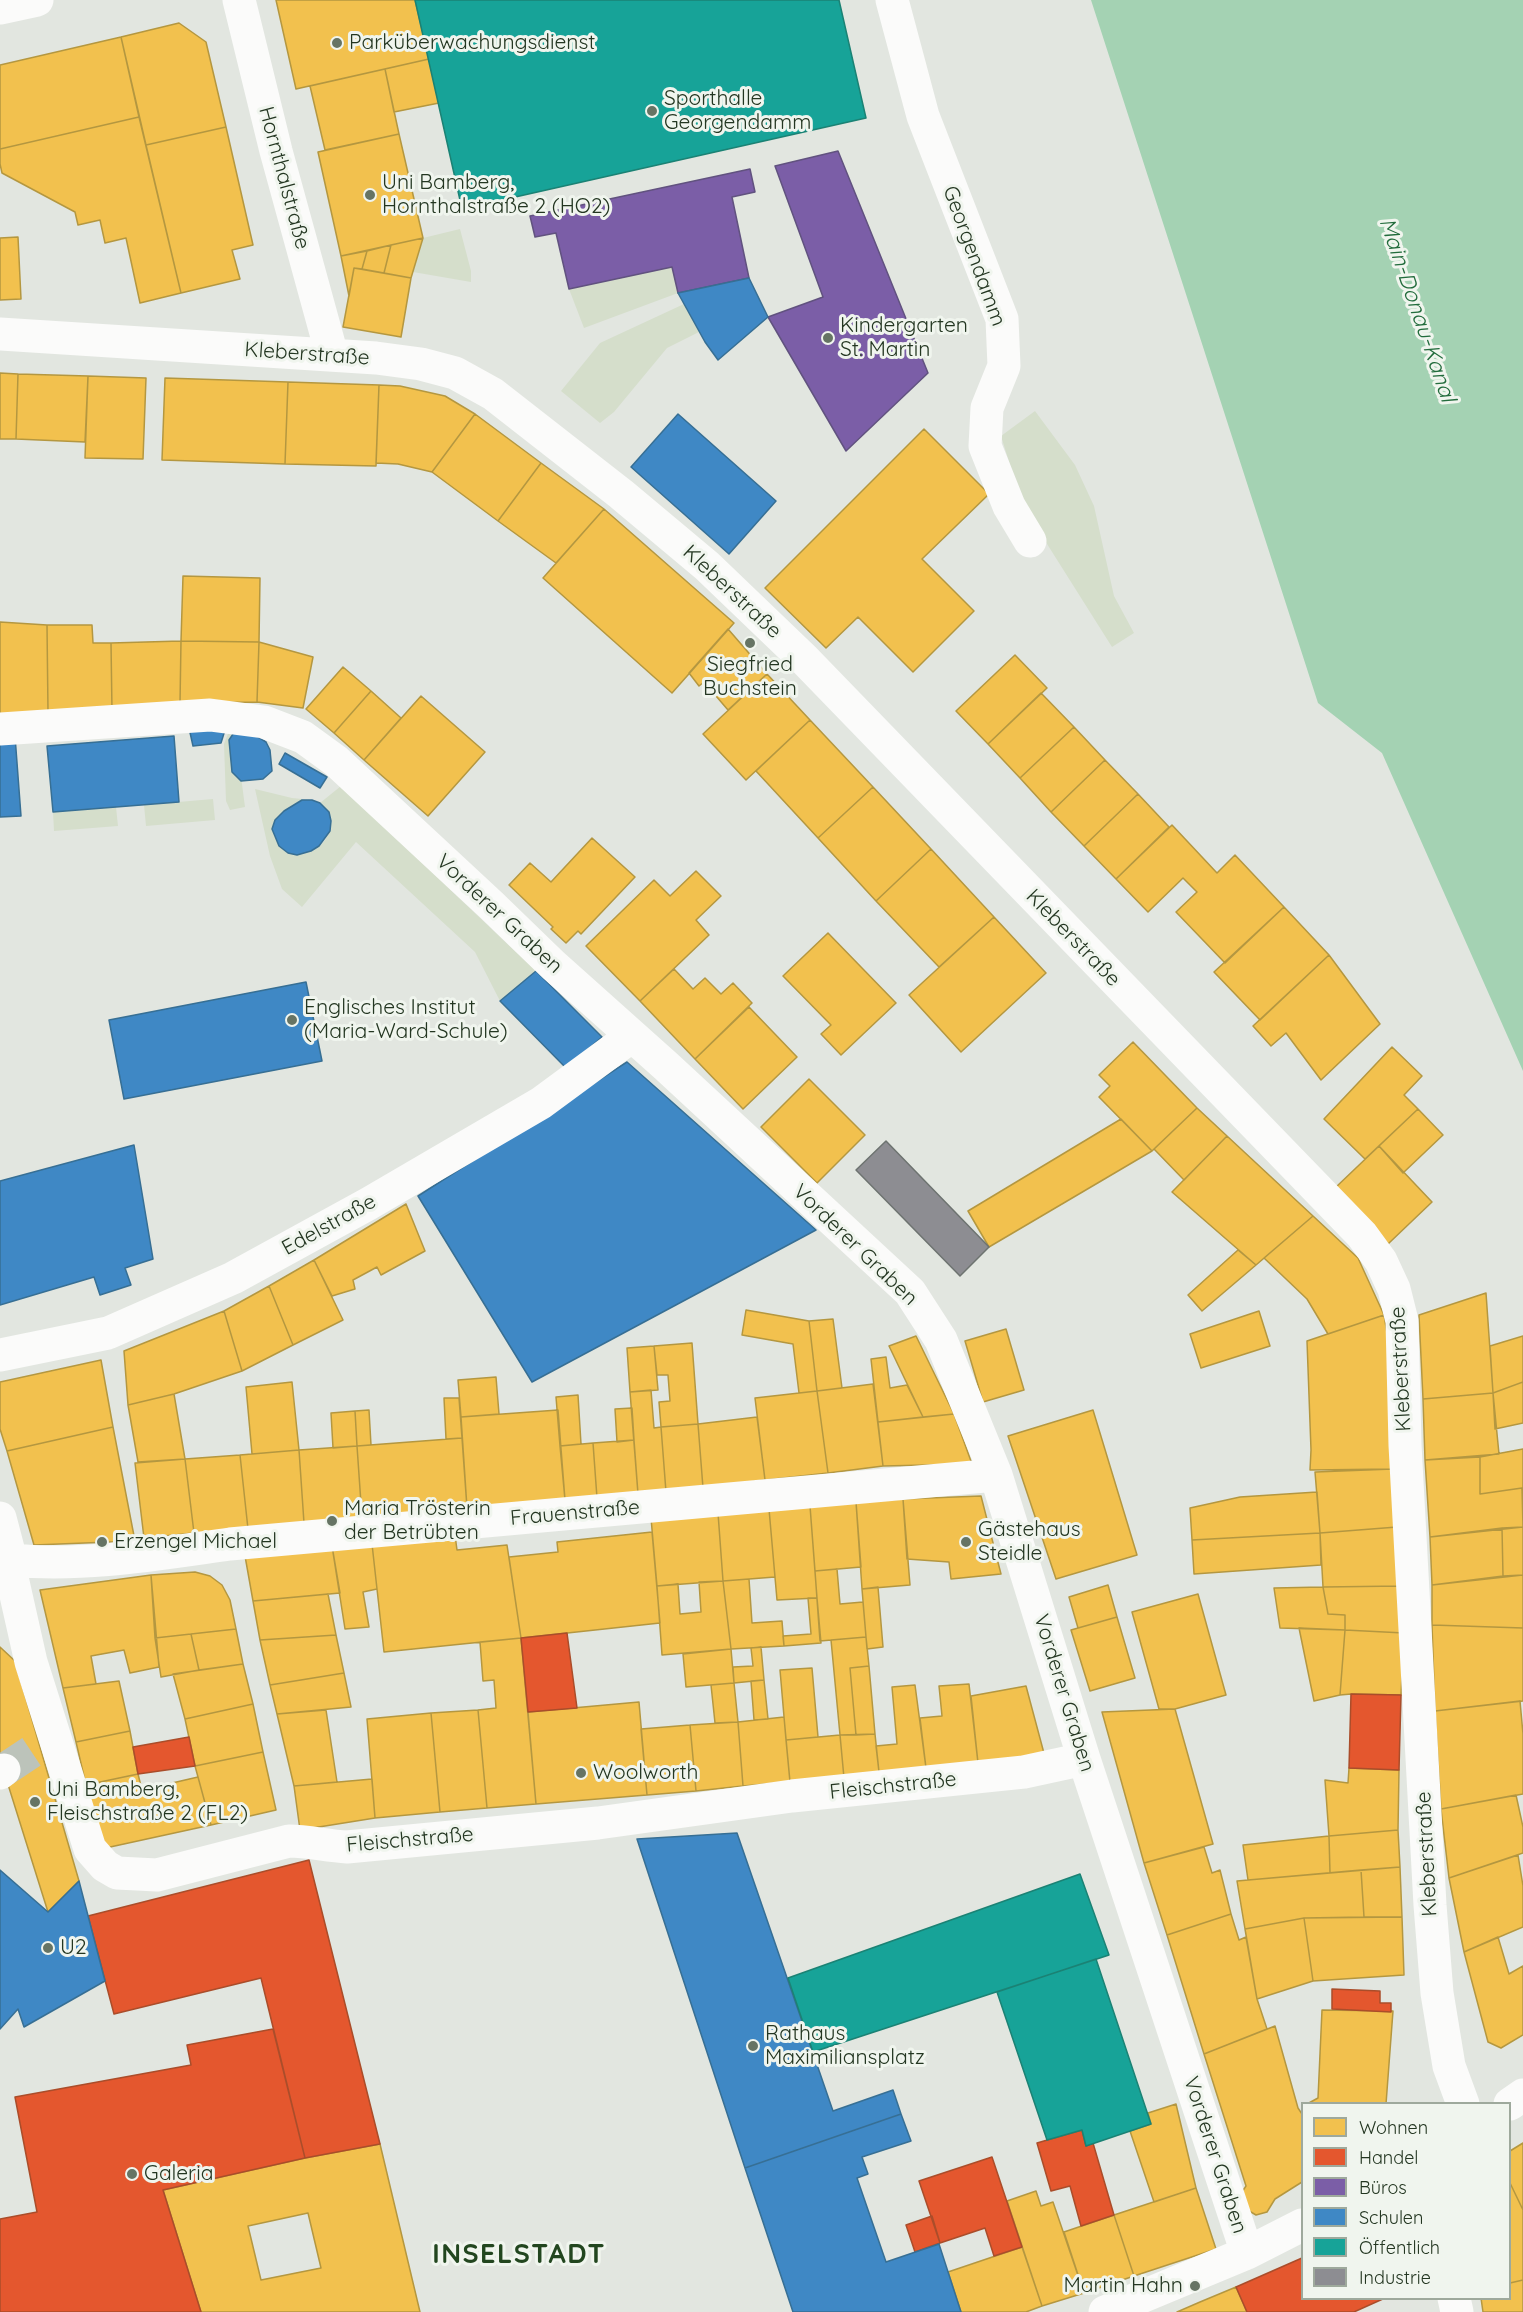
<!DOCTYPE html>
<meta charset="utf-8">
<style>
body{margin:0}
#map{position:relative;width:1523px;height:2312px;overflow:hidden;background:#e2e6e0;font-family:Quicksand,sans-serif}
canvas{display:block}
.legend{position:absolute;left:1301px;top:2102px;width:210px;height:198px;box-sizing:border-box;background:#f0f5ee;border:2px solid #9ea99c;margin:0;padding:8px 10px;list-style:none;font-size:18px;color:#233621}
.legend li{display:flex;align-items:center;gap:12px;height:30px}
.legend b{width:30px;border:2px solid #9ea99c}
</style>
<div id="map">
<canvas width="1523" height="2312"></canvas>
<ul class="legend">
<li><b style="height:16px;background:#f2c14e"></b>Wohnen</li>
<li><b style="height:16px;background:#e4572e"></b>Handel</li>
<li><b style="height:16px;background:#7b5ea7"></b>Büros</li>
<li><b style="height:16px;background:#3f88c5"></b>Schulen</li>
<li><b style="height:16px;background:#17a398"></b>Öffentlich</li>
<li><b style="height:16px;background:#8d8d92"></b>Industrie</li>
</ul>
</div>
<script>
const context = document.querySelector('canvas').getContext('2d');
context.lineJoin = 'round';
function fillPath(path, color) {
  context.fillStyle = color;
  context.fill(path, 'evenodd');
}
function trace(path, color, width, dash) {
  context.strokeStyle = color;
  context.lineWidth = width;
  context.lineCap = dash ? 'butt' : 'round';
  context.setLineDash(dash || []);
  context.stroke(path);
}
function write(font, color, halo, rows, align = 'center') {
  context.font = font + ' Quicksand,sans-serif';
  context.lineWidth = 6;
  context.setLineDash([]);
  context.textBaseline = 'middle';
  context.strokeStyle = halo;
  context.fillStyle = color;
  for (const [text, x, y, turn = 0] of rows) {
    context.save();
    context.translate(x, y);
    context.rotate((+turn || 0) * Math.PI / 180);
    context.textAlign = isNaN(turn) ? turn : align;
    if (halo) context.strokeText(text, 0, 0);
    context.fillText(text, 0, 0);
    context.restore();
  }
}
const green = new Path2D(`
 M460 229 471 271V282L413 272 423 238Z
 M672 267 678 293 584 328 569 289Z
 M684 304 699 332 667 348 614 412 600 423 561 391 600 343Z
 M1035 411 1075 465 1094 506 1114 596 1134 633 1112 647 1042 536 1015 481 1001 436Z
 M229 731H235L245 807 230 810 226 801 224 744Z
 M341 786 536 971 500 1001 475 952 356 842 302 907 282 889 270 856 255 789 292 798 312 800C294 800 278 812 272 829 286 882 356 839 320 803Z
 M213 799 215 820 146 826 144 805Z
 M116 807 118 826 54 831 53 812Z`);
const water = new Path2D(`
 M1091 0H1523V1071L1382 753 1318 703Z`);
const homes = new Path2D(`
 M276 0H415L429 59 296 89Z
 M179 23 206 42 226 127 146 145 121 37Z
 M121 37 139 117 0 149V65Z
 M429 59 439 103 394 112 385 69Z
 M385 69 399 134 325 150 310 86Z
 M139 117 181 293 140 303 126 238 105 243 100 220 78 225 75 212 2 173 0 164V149Z
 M226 127 253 245 232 250 240 279 181 293 146 145Z
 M399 134 423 238 341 256 318 152Z
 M18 237 21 299 0 300V238Z
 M423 238 411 278 384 273 391 245Z
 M391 245 384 273 362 269 367 251Z
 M367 251 362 269 354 268 349 296 341 256Z
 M354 268 411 278 401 337 343 327Z
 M0 373 18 374 16 439H0Z
 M18 374 88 376 85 442 16 439Z
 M88 376 146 378 143 459 85 458Z
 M165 378 288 382 285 464 162 460Z
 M288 382 379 385 376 466 285 464Z
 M379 385 400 386 445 396 475 414 432 472 398 464 376 463Z
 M475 414 541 463 498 521 432 472Z
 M924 429 989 494 922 559 974 611 913 672 858 617 826 648 765 588Z
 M541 463 604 509 556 563 498 521Z
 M604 509 734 623 672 693 543 578Z
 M183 576 260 578 259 642 181 641Z
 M0 622 47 625 48 712 0 714Z
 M47 625H92L93 643H111L112 711 48 712Z
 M728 629 767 674 728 710 704 682 699 686 689 673Z
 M181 641 259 642 257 702 180 703Z
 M181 641 180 703 112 711 111 643Z
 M259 642 313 657 303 708 257 702Z
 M1015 655 1047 688 988 744 956 711Z
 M343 667 371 691 334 733 306 709Z
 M767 674 810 720 746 780 703 734Z
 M371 691 401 718 364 760 334 733Z
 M1041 693 1074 727 1020 778 988 744Z
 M421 696 485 752 428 816 364 760Z
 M810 720 873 787 818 838 756 771Z
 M1074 727 1105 760 1051 812 1020 778Z
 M1105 760 1138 794 1084 846 1051 812Z
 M873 787 931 849 876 901 818 838Z
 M1138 794 1169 827 1116 879 1084 846Z
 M1172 825 1217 873 1235 855 1284 907 1225 963 1176 912 1197 892 1183 878 1148 912 1116 879Z
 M592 838 635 877 581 934 578 931 566 943 551 929 553 927 509 885 530 863 551 882Z
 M931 849 994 917 939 967 876 901Z
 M696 871 721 896 696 920 709 935 640 1001 586 946 654 880 670 896Z
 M1284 907 1329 955 1260 1020 1214 972Z
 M994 917 1046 973 961 1052 909 995Z
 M828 933 896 1003 841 1055 821 1034 831 1025 783 976Z
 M1329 955 1380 1024 1321 1080 1286 1033 1271 1046 1253 1026Z
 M674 969 693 989 705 978 721 994 733 983 752 1003 695 1059 640 1001Z
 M749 1007 797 1057 743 1109 695 1059Z
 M1133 1042 1197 1108 1152 1151 1099 1097 1110 1086 1099 1075Z
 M1392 1047 1422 1076 1404 1095 1418 1109 1365 1159 1324 1119Z
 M809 1079 865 1135 817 1183 761 1127Z
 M1197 1108 1227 1136 1184 1180 1154 1149Z
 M1418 1109 1443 1135 1403 1173 1379 1146Z
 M1121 1119 1152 1151 989 1247 968 1211Z
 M1227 1136 1313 1216 1256 1265 1172 1192Z
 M1379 1146 1432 1202 1388 1244 1335 1188Z
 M406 1204 425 1251 381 1275 377 1267 353 1280 355 1289 332 1296 314 1260Z
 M1313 1216 1358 1258 1384 1315 1328 1334 1307 1299 1264 1258Z
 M1238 1250 1256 1265 1202 1311 1188 1295Z
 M314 1260 343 1320 293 1345 269 1286Z
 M269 1286 293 1345 242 1371 224 1311Z
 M1486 1293 1493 1393 1423 1399 1419 1315Z
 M746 1310 809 1321 817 1391 799 1393 793 1344 742 1335Z
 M224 1311 242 1371 174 1394 128 1405 124 1351Z
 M1259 1311 1270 1346 1201 1368 1190 1334Z
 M1384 1315 1391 1358 1393 1469 1310 1470 1311 1450 1307 1341Z
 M833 1319 842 1388 817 1391 809 1321Z
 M1006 1329 1024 1390 983 1402 965 1341Z
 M916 1336 954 1414 923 1417 889 1346Z
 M1523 1336V1382L1493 1393 1490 1346Z
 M692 1343 698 1424 661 1427 659 1402 670 1401 668 1375H657L654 1346Z
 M654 1346 658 1390 630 1392 627 1348Z
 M886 1357 890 1388 907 1385 923 1417 878 1422 871 1359Z
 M101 1360 113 1427 7 1451 0 1429V1382Z
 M496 1377 499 1414 461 1417 458 1380Z
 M292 1382 299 1450 252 1454 246 1387Z
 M1523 1382V1423L1495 1429 1493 1393Z
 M873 1384 883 1466 828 1473 817 1391Z
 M651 1390 654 1428 661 1427 666 1492 638 1494 630 1392Z
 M817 1391 828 1473 765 1480 755 1398Z
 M1493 1393 1499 1454 1425 1460 1423 1399Z
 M174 1394 185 1459 138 1462 128 1405Z
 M578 1395 581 1444 560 1446 556 1397Z
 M444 1398H459L462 1438 446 1439Z
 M632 1408 634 1440 617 1442 615 1409Z
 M369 1410 371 1445 357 1446 355 1411Z
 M558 1410 565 1500 467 1508 461 1417Z
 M1093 1410 1137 1555 1056 1579 1008 1436Z
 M355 1411 357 1446 333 1448 331 1413Z
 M954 1414 972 1464 883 1466 878 1422Z
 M757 1417 765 1480 703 1488 698 1424Z
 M698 1424 703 1488 666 1492 661 1427Z
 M113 1427 135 1541 34 1545 7 1451Z
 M462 1438 467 1508 362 1518 357 1446Z
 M634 1440 638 1494 597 1498 593 1443Z
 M593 1443 597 1498 565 1500 560 1446Z
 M357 1446 362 1518 304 1523 299 1450Z
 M1523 1449V1502L1522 1488 1480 1494V1457Z
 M299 1450 304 1523 248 1529 240 1455Z
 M240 1455 248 1529 194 1533 185 1459Z
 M1480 1457V1494L1522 1488 1523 1527 1430 1537 1425 1460Z
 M185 1459 194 1533 144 1538 135 1463Z
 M1393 1469 1397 1527 1320 1533 1315 1472Z
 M1317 1492 1320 1533 1192 1540 1190 1508 1240 1497Z
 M981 1496 1001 1574 951 1579 949 1562 907 1559 903 1499Z
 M903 1499 910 1585 862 1589 856 1502Z
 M856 1502 861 1567 815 1571 810 1506Z
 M810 1506 817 1598 777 1600 769 1509Z
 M769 1509 775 1577 723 1581 718 1513Z
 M718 1513 723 1581 657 1586 651 1518Z
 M1397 1527 1402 1586 1323 1587 1320 1533Z
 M1523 1527V1575L1503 1576 1502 1528Z
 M1502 1528 1503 1576 1432 1585 1430 1537Z
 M652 1532 660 1623 521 1638 509 1557 558 1552 557 1542Z
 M1320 1533 1321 1565 1194 1574 1192 1540Z
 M455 1535 457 1550 507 1545 521 1638 384 1652 372 1544Z
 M372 1544 377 1589 363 1592 369 1627 345 1629 332 1546Z
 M332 1546 340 1593 253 1601 245 1556Z
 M837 1569 840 1604 863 1602 866 1637 820 1641 815 1571Z
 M195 1572 210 1576 222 1585 230 1600 236 1629 155 1638 151 1575Z
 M151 1575 159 1667 130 1673 124 1650 91 1656 96 1684 63 1688 40 1590Z
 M1523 1575V1628L1432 1625V1585Z
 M749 1579 752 1623 782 1621 784 1646 731 1649 723 1581Z
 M723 1581 731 1649 662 1655 657 1586 678 1584 680 1614 701 1612 699 1582Z
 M1108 1585 1117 1617 1078 1628 1069 1597Z
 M1402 1586 1404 1633 1345 1630V1615L1328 1614 1323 1587Z
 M878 1587 883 1647 867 1649 862 1589Z
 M1323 1587 1328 1614 1345 1615V1630L1280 1628 1274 1588Z
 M328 1594 336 1635 260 1640 253 1601Z
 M1198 1594 1226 1695 1175 1709H1159L1132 1612Z
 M808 1598H817L821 1643 784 1646 783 1636 811 1634Z
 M1117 1617 1135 1678 1090 1691 1071 1630Z
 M1432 1625 1523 1628V1701L1435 1711Z
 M1299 1628 1345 1630 1340 1695 1314 1701Z
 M236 1629 243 1664 199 1670 191 1634Z
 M1345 1630 1404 1633 1401 1695 1351 1694 1340 1695Z
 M191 1634 199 1670 161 1677 155 1638Z
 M336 1635 344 1673 270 1685 260 1640Z
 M866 1637 869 1666 850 1668 856 1735H840L831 1640Z
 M521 1638 536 1804 487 1808 478 1710 496 1708 494 1680 483 1681 480 1642Z
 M0 1647 15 1661 79 1881 48 1912 0 1759Z
 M761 1647 764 1680 734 1683 733 1667 753 1666 751 1648Z
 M731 1649 734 1683 686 1687 683 1654Z
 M243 1664 253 1704 185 1719 173 1674Z
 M869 1666 875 1734 856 1735 850 1668Z
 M812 1668 818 1737 786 1740 780 1670Z
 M344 1673 351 1707 277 1714 270 1685Z
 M764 1680 768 1719 754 1720 751 1681Z
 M119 1681 130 1731 76 1742 63 1688Z
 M734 1683 738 1722 715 1723 711 1685Z
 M969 1684 978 1763 926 1768 920 1718 942 1716 939 1686Z
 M915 1685 926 1768 879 1772 876 1746 897 1744 892 1687Z
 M1026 1686 1045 1757 978 1763 971 1696Z
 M1520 1701 1523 1734V1794L1441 1809 1435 1711Z
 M639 1702 647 1795 536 1804 528 1712Z
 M253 1704 263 1752 195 1766 185 1719Z
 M1175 1709 1213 1844 1144 1863 1102 1712Z
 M326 1710 337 1782 294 1786 277 1714Z
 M478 1710 487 1808 440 1812 431 1713Z
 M431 1713 440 1812 375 1818 367 1719Z
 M784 1717 790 1782 743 1786 738 1722Z
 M738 1722 743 1786 696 1791 690 1725Z
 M690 1725 696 1791 647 1795 641 1729Z
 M130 1731 138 1774 86 1785 76 1742Z
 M875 1734 879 1772 844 1778 840 1735Z
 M840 1735 844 1778 790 1782 786 1740Z
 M263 1752 276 1810 211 1825 195 1766Z
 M1349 1768 1399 1770 1398 1830 1329 1836 1325 1780 1348 1783Z
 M138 1774 142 1790 198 1777 211 1825 101 1849 86 1785Z
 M372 1779 375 1818 300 1830 294 1786Z
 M1516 1795 1523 1827V1853L1449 1878 1441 1809Z
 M1398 1830 1400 1867 1330 1873 1329 1836Z
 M1329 1836 1330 1873 1248 1880 1243 1845Z
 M1204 1847 1212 1873 1220 1870 1231 1914 1167 1935 1144 1863Z
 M1518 1855 1523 1886V1927L1464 1952 1449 1878Z
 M1400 1867 1402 1917H1364L1361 1870Z
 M1361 1870 1364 1917 1304 1918 1245 1929 1237 1881Z
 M1231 1914 1239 1940 1246 1937 1257 1999 1267 2029 1204 2054 1167 1935Z
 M1402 1917 1404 1975 1313 1981 1304 1918Z
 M1304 1918 1313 1981 1257 1999 1245 1929Z
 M1498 1937 1509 1974 1523 1966V2035L1501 2048 1488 2042 1464 1952Z
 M1322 2010 1393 2011 1386 2104H1307L1318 2098Z
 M1275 2026 1298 2108 1302 2114V2182L1275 2199 1267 2212 1256 2215 1244 2208 1240 2195 1246 2186 1204 2054Z
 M1176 2104 1196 2188 1154 2202 1130 2131 1151 2124 1148 2113Z
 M1523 2143V2210L1510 2183V2151Z
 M380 2144 420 2312H201L163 2190 305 2158ZM308 2213 321 2268 261 2280 248 2226Z
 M1510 2183 1523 2210V2280L1510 2283Z
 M1196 2188 1216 2249 1134 2276 1114 2215Z
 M1036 2191 1041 2206 1053 2202 1084 2293 1042 2306 1007 2201Z
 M1114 2215 1134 2276 1084 2293 1064 2232Z
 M1022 2247 1042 2306 1026 2312H961L948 2272Z
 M1523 2280V2312H1483L1481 2298H1510V2283Z
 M1236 2287 1247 2312H1177L1200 2302Z`);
const shops = new Path2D(`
 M567 1633 577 1708 528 1712 521 1638Z
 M1351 1694 1401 1695 1399 1770 1349 1768Z
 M189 1737 195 1766 138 1774 133 1747Z
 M309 1860 380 2144 305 2158 261 1978 114 2014 88 1916Z
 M1332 1989 1380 1991V2003H1391V2012L1332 2009Z
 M273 2029 305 2158 163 2190 201 2312H0V2219L37 2212 15 2097 191 2065 187 2045Z
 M1082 2130 1086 2146 1093 2143 1114 2215 1081 2226 1070 2186 1051 2191 1037 2143Z
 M992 2157 1022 2247 994 2256 985 2228 940 2243 919 2181Z
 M932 2216 940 2243 915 2252 906 2225Z
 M1302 2258V2298H1385L1354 2312H1247L1236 2287Z`);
const offices = new Path2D(`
 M838 151 928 373 846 451 768 317 823 297 775 166Z
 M750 169 755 192 732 197 749 278 678 293 672 267 569 289 556 233 535 237 530 216Z`);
const schools = new Path2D(`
 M749 278 768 317 718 360 705 342 678 293Z
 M678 414 776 501 729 554 631 467Z
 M189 728 225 730 221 743 193 746Z
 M235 731 255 735 266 742 270 750 272 771 263 779 241 781 232 772 229 740Z
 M15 736 21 816 0 817V737Z
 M174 736 179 802 53 812 47 746Z
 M285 753 327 777 320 788 279 764Z
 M302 800H312L320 803 329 812 331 821 330 831 319 846 311 851 297 855 288 853 279 846 272 829 275 820 284 811Z
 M536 971 602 1037 566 1068 500 1001Z
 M306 982 322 1061 124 1099 109 1020Z
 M627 1062 816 1230 532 1382 418 1196Z
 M134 1145 153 1259 125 1268 131 1285 100 1295 94 1277 0 1305V1181Z
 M737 1833 833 2111 893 2090 901 2114 745 2168 637 1839Z
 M0 1870 48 1912 79 1881 105 1981 24 2027 18 2009 0 2029Z
 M901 2114 911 2141 862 2157 868 2174 857 2178 886 2262 939 2244 961 2312H793L745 2168Z`);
const public = new Path2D(`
 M415 0H839L866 118 462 209Z
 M1080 1874 1109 1955 813 2052 788 1978Z
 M1096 1959 1151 2124 1086 2146 1082 2130 1047 2140 997 1992Z`);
const industry = new Path2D(`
 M886 1141 989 1247 960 1276 856 1170Z`);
const minorTunnel = new Path2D(`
 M4 1770 40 1746`);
const minor = new Path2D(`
 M239 0 276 151 332 355
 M892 0 923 116 1002 319 1004 366 987 408 985 446 1009 506 1030 541
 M0 8 37 0
 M0 334 376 358 421 364 455 373 493 394 621 494 707 566 805 660 1362 1235 1381 1261 1394 1289 1402 1321 1405 1445 1430 1905 1437 1993 1449 2066 1463 2104
 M0 729 210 715 264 722 303 737 336 761 491 905 553 965 666 1066 910 1292 941 1340 996 1475 1084 1759 1247 2253
 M0 1355 108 1333 233 1278 368 1204 541 1103 632 1036
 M0 1518 11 1560V1573L31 1662 90 1849 105 1866 117 1873 157 1875 289 1841C308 1841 327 1846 347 1847L598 1823 792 1796 1024 1772 1084 1759
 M11 1560C84 1567 158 1554 230 1544L996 1475
 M0 1773 4 1770
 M1510 2104 1523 2095
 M1454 2298 1457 2312
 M1105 2312 1247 2253 1302 2225`);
const markers = [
 [337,43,6,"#667464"],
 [652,111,6,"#667464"],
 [370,195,6,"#667464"],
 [828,338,6,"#667464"],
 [750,643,6,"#667464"],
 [292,1020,6,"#667464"],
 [332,1521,6,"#667464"],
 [102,1542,6,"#667464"],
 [966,1542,6,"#667464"],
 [581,1773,6,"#667464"],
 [35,1802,6,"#667464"],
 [48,1948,6,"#667464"],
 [753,2046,6,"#667464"],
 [132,2174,6,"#667464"],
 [1195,2286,6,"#667464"]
];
const poiNames = [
 ["Parküberwachungsdienst",349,43],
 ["Sporthalle",664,99],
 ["Georgendamm",664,123],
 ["Uni Bamberg,",382,183],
 ["Hornthalstraße 2 (HO2)",382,207],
 ["Kindergarten",840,326],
 ["St. Martin",840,350],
 ["Siegfried",750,665,"center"],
 ["Buchstein",750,689,"center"],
 ["Englisches Institut",304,1008],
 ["(Maria-Ward-Schule)",304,1032],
 ["Maria Trösterin",344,1509],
 ["der Betrübten",344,1533],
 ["Gästehaus",978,1530],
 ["Steidle",978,1554],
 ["Erzengel Michael",114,1542],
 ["Woolworth",593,1773],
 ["Uni Bamberg,",47,1790],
 ["Fleischstraße 2 (FL2)",47,1814],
 ["U2",60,1948],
 ["Rathaus",765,2034],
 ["Maximiliansplatz",765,2058],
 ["Galeria",144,2174],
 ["Martin Hahn",1183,2286,"right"]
];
const streetNames = [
 ["Hornthalstraße",284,178,75],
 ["Georgendamm",974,256,70],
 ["Kleberstraße",307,354,4],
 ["Kleberstraße",732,592,43],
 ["Vorderer Graben",499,914,43],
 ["Kleberstraße",1073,938,46],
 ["Edelstraße",329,1225,-29],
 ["Vorderer Graben",855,1245,44],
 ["Kleberstraße",1401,1369,-93],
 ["Frauenstraße",575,1513,-5],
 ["Vorderer Graben",1064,1693,73],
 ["Fleischstraße",893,1786,-6],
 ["Fleischstraße",410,1840,-5],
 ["Kleberstraße",1427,1854,-93],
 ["Vorderer Graben",1215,2155,72]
];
const waterNames = [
 ["Main-Donau-Kanal",1417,310,71]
];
const districtNames = [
 ["INSELSTADT",519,2255]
];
fillPath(green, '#d5decb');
fillPath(water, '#a4d2b3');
fillPath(homes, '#f2c14e');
trace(homes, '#b49740', 1.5);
fillPath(shops, '#e4572e');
trace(shops, '#aa4d2a', 1.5);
fillPath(offices, '#7b5ea7');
trace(offices, '#61527f', 1.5);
fillPath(schools, '#3f88c5');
trace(schools, '#376f94', 1.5);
fillPath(public, '#17a398');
trace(public, '#1b8274', 1.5);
fillPath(industry, '#8d8d92');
trace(industry, '#6d7370', 1.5);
trace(minorTunnel, '#bcc3ba', 33, [33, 16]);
trace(minor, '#fbfbfa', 33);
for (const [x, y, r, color] of markers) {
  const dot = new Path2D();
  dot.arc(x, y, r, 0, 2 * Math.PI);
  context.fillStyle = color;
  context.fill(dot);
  trace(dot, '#f0f5ee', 2);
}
write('21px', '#233621', '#f0f5ee', poiNames, 'left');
write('21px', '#233621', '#f0f5ee', streetNames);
write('italic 22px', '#226c3c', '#f0f5ee', waterNames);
context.letterSpacing = '1.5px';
write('bold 27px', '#22461f', '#f0f5ee', districtNames);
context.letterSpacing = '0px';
</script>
